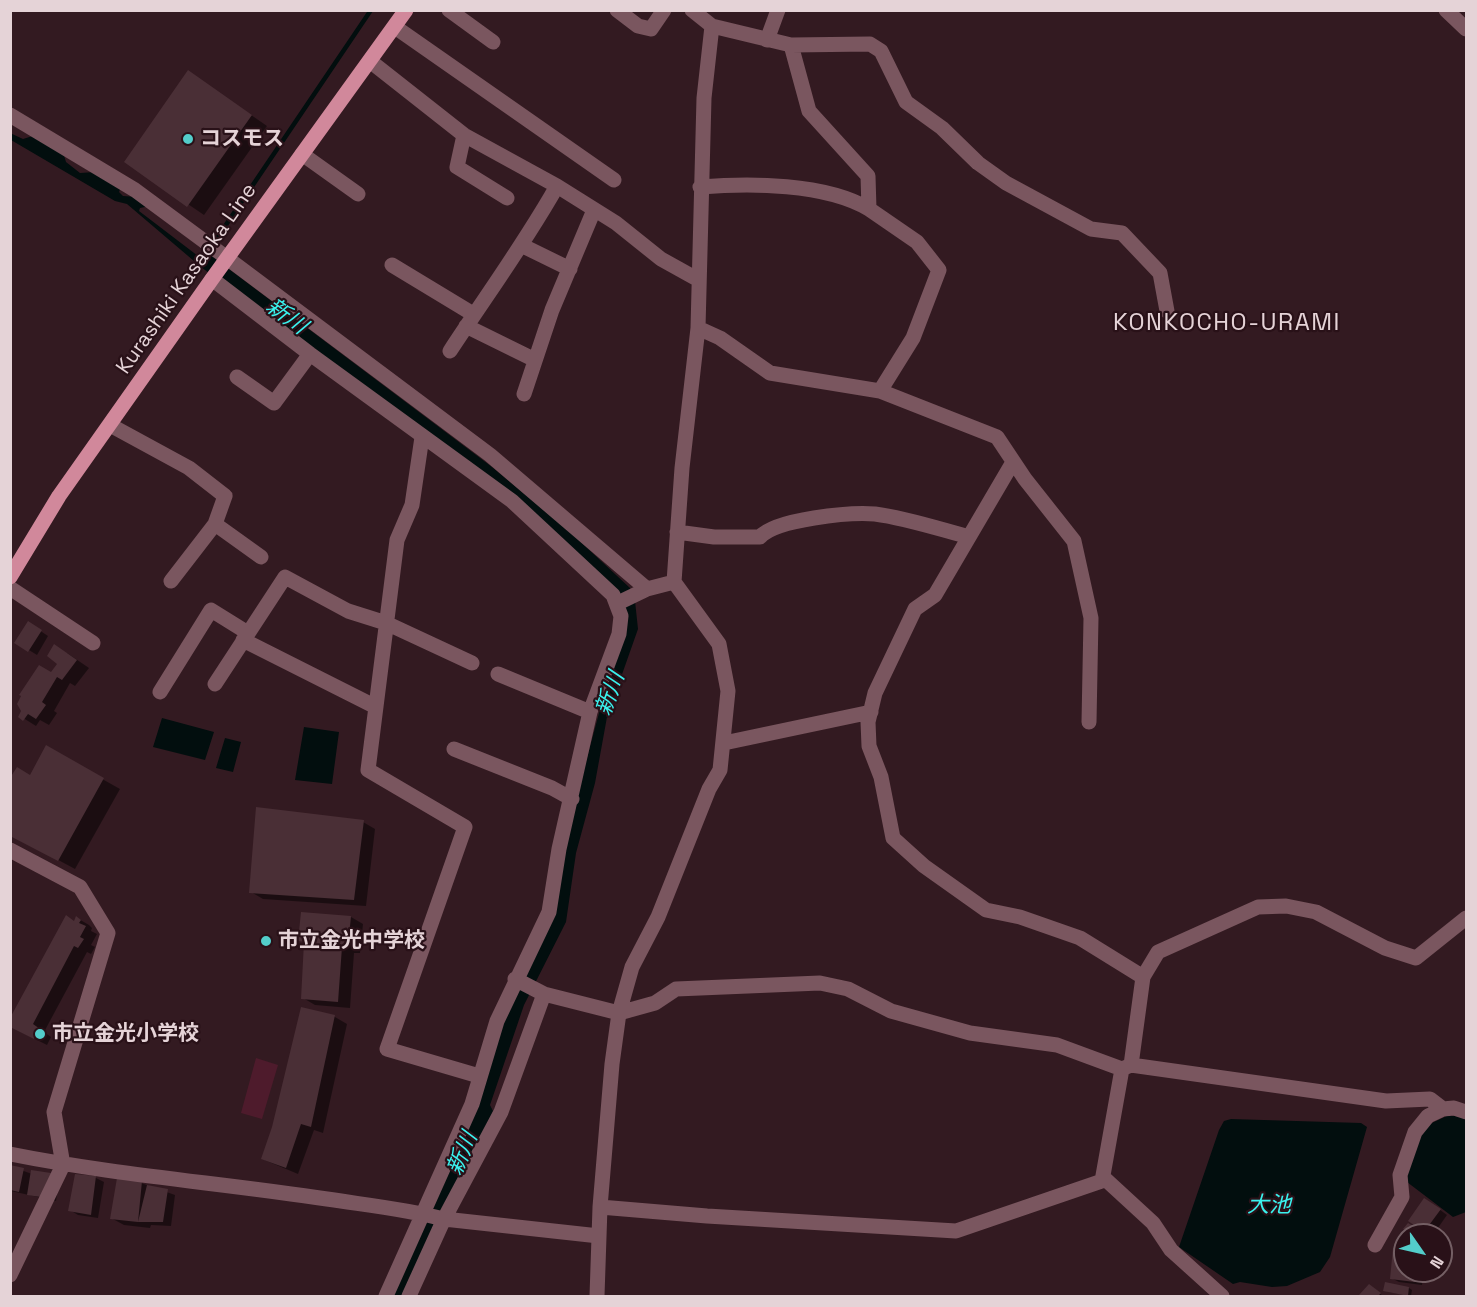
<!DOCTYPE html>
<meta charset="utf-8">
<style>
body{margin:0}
#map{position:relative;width:1477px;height:1307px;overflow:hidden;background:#331a21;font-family:"Space Grotesk",sans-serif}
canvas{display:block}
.frame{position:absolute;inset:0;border:12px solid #e5d3d7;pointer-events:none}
.north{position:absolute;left:1393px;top:1223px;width:60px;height:60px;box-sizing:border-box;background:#291118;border:2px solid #745f64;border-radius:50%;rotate:124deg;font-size:16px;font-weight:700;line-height:24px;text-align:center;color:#e5d3d7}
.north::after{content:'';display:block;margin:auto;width:21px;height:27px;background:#53cdca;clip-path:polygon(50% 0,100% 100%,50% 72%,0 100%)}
</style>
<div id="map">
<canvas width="1477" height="1307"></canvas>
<div class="frame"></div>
<div class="north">N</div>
</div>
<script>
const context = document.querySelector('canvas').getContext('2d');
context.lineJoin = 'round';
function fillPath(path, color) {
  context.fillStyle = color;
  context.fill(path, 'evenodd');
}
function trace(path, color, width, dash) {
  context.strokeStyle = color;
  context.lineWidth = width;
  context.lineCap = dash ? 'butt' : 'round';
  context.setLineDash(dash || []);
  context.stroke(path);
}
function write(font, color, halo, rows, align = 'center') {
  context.font = font + ' "Space Grotesk","Noto Sans JP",sans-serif';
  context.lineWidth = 4.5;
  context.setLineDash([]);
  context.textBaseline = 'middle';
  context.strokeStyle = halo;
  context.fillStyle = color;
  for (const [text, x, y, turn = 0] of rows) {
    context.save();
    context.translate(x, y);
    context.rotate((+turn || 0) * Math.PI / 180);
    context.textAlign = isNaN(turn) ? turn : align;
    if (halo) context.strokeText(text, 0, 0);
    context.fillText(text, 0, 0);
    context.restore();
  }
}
const green = new Path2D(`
 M256 1058 278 1065 262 1119 241 1113Z`);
const water = new Path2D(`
 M10 133 23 139 36 135 63 152 66 162 80 173 95 172 121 187 119 192 123 196 137 197 150 206 140 208 139 211 198 256 205 251 492 467 571 533 630 588 635 601 638 629 607 717 595 783 576 853 566 922 524 1005 490 1105 493 1111 405 1296H390L503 1021C523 980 535 936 549 892 577 802 598 710 626 619L550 529 201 267 127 204 115 201 11 140Z
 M162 718 214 732 205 760 153 747Z
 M304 727 339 732 332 784 295 780Z
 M225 738 241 742 233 772 216 768Z
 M1449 1115 1466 1118V1212L1453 1217 1407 1182 1408 1164 1423 1127Z
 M1231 1119 1361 1123 1367 1127 1330 1257 1320 1272 1287 1286 1272 1287 1240 1282 1233 1284 1179 1247 1219 1130 1224 1121Z`);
const shadow = new Path2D(`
 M189 72 267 126 204 215 126 162Z
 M36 628 48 636 37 655 16 642Z
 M67 653 89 668 75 686 70 683 54 711 57 713 49 725 40 720 36 726 20 716Z
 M47 748 120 789 75 869 10 834 31 776Z
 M363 822 375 829 366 906 263 899 251 892Z
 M351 917 363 924 360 953H354L350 1008 315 1005 303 998 305 943 299 940Z
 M77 918 89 925 92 928 91 931 97 934 91 945 95 947 91 954 87 952 44 1032 51 1037 47 1045 21 1032Z
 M302 1009 335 1017 347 1024 323 1133 314 1130 298 1174 262 1159 274 1127Z
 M10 1166 32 1174 59 1179 56 1201 11 1191Z
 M77 1175 96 1178 104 1182 98 1218 78 1215 70 1210Z
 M141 1183 175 1195 171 1226 151 1225 150 1228 124 1225 111 1218Z
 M1432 1204 1447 1215 1433 1235 1410 1220Z
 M1405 1251V1271H1424L1422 1285 1399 1282 1391 1278Z
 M1427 1271H1437V1276H1430Z
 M1386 1284 1409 1288 1412 1290 1411 1296 1388 1292 1385 1290Z
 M1372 1287 1383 1296 1362 1295Z`);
const stream = new Path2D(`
 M213 244 371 10`);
const building = new Path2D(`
 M188 70 252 115 187 207 124 162Z
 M28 621 42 630 28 652 14 643Z
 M54 644 77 660 62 680 57 677 42 702 46 705 36 719 28 714 23 721 18 717 21 711 17 704 21 696 19 695 39 665 51 672 57 664 47 656Z
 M46 745 104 778 58 861 10 836V778L17 767 30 775Z
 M256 807 364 820 354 900 249 893Z
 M301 912 351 916 348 947H342L338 1002 301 999 304 942 298 941Z
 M66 915 74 921 76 916 81 920 79 923 86 926 80 937 84 939 78 948 74 946 33 1024 40 1029 34 1039 10 1027V1018Z
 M301 1007 335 1015 311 1127 301 1124 286 1168 261 1159 272 1127Z
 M10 1165 24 1168 19 1192 10 1190Z
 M31 1170 51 1173 48 1198 27 1195Z
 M75 1174 96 1176 91 1215 68 1211Z
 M117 1178 142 1181 138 1222 110 1219Z
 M147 1185 168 1189 163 1222H138Z
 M1424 1198 1441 1209 1424 1232 1408 1221Z
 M1408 1223 1418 1229 1414 1235 1403 1229Z
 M1393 1248 1405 1249V1271H1416L1415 1282 1390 1279Z
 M1385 1282 1409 1287 1408 1296 1383 1291Z
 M1369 1284 1381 1293 1378 1296 1359 1295Z`);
const street = new Path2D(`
 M449 10 493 42
 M617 10 638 26 651 29 664 10
 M1446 10 1466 29
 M712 26 791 45 870 44 881 51 906 102 942 128 978 163 1006 183 1091 229 1122 233 1160 273 1167 311
 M395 27 614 180
 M767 40 778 10
 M791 45 809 111 868 176 869 209 917 242 939 270 913 338 880 391
 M370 61 464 135 557 186 616 223 661 259 697 279
 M10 115 135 190 227 258 490 455 647 589
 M464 135 457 167 507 198
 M302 154 358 194
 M700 187C750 183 825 183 869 209
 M521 245 570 269
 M392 265 473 314
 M212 279 310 354 512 501 613 595 621 616 619 634 590 712 559 849 549 912 497 1021 472 1104 386 1296
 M466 326 533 359
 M698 328 720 338 770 373 880 391 997 437 1025 479 1074 541 1091 618 1089 722
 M450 351C486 296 525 243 557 186
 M237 377 274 403 310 354
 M524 394 552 310 594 210
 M110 425 189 468 225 496 215 524 171 581
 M422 437 412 505 397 540 368 770 465 827 387 1049 479 1076
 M1013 462 935 595 915 609 875 693 868 722 869 746 881 777 893 838 924 866 986 910 1020 917 1080 938 1143 977
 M215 524 261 557
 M677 532 714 537H760C776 519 850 512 875 514 906 518 939 529 969 537
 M10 588 93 643
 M618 603 647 589 674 582 682 468 698 328 704 98 712 26 692 10
 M243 640 376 707
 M498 674 590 712
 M215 684 285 577 348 611 386 623 472 663
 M160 692 211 610 248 633
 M724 743 871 712
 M454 749 552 788 572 799
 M10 850 80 887 108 933 54 1112 63 1165 10 1275
 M515 979 544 994
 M1131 1065 1143 977 1158 952 1258 907 1286 906 1316 912 1385 948 1416 958 1466 918
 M10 1154C115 1175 222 1183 327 1199 366 1205 406 1209 444 1219L599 1236
 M1103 1177 1153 1223 1171 1250 1222 1296
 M600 1207 707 1216 956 1231 1102 1181 1122 1069
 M1375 1245 1402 1197 1400 1175 1415 1132 1428 1116 1443 1109
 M409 1296 444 1219 501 1112 544 994 619 1013 655 1003 676 989 820 983 848 989 891 1011 970 1033 1057 1045 1122 1069 1131 1065 1386 1101 1430 1099 1443 1109 1454 1108 1466 1112
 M597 1296 600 1207 612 1064 619 1013 632 967 658 917 709 789 720 770 728 691 719 644 674 582`);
const primary = new Path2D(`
 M10 577 59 496 212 279 406 10`);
const markers = [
 [188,139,6,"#53cdca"],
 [266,941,6,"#53cdca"],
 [40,1034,6,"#53cdca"]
];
const poiNames = [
 ["コスモス",200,139],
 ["市立金光中学校",278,941],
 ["市立金光小学校",52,1034]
];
const streetNames = [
 ["Kurashiki Kasaoka Line",187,279,-55]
];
const waterNames = [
 ["新川",286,317,36],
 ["新川",611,694,-70],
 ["新川",463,1154,-67],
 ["大池",1269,1206]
];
const quarterNames = [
 ["KONKOCHO-URAMI",1227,323]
];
fillPath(green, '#4e1b2c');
fillPath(water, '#020e0e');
fillPath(shadow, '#0007');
trace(stream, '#020e0e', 4.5);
fillPath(building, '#4a2f36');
trace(street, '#7a565f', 15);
trace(primary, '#d1889b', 15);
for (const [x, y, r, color] of markers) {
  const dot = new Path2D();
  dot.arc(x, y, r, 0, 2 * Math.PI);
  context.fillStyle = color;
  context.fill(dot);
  trace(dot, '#291118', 2);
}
write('bold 21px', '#e5d3d7', '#291118', poiNames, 'left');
write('21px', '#e5d3d7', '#291118', streetNames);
write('italic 22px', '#3af2ee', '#291118', waterNames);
context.letterSpacing = '1.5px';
write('24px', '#e5d3d7', '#291118', quarterNames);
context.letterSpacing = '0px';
</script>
